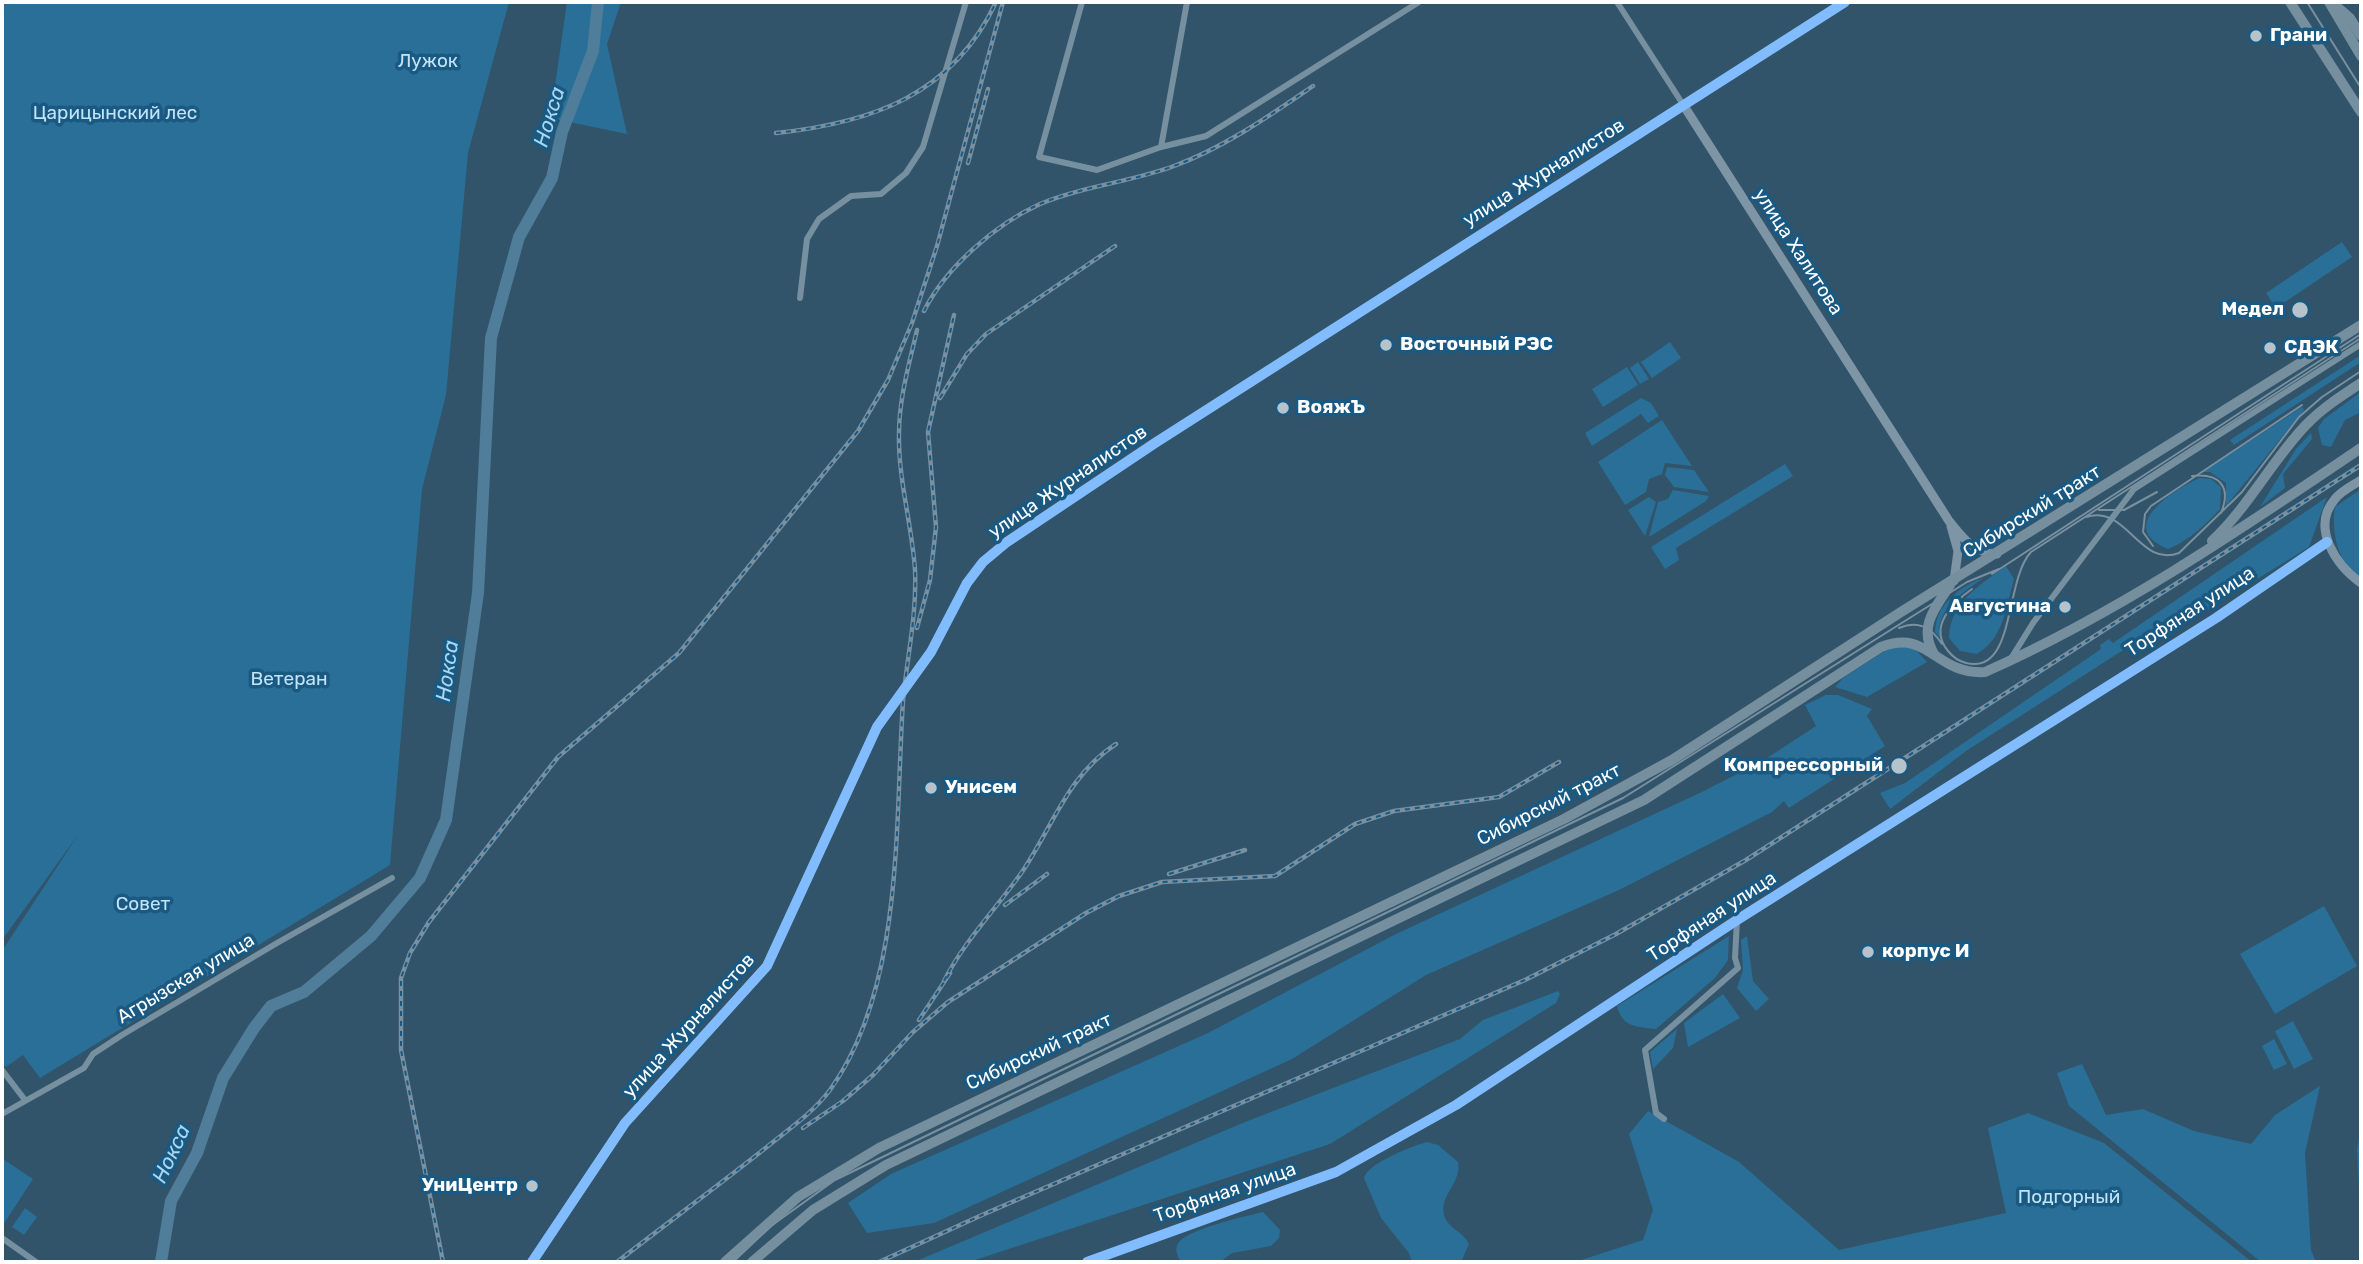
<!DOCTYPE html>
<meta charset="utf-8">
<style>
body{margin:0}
#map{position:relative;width:2363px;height:1264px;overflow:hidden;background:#31546a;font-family:Rubik,sans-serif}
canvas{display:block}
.frame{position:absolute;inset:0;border:4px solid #fff;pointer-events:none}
</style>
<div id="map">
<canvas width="2363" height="1264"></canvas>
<div class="frame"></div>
</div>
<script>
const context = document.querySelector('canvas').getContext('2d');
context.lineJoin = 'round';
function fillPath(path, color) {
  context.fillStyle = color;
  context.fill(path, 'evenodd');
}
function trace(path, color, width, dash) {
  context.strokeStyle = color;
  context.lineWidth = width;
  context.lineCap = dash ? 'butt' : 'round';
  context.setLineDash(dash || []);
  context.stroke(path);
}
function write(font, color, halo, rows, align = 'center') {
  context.font = font + ' Rubik,sans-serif';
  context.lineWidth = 7;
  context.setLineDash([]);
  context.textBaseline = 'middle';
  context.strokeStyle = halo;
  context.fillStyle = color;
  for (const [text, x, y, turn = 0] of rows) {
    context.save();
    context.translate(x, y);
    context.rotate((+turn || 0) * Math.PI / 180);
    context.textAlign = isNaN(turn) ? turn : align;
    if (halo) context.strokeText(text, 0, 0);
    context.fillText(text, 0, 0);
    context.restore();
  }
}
const green = new Path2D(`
 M2 2H509L468 153 446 395 422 489 390 865 40 1078 23 1055 6 1067 2 1063V951L78 835 2 940Z
 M567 2H621L607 44 627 134 555 119 553 100Z
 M2342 242 2352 257 2276 308 2266 293Z
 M1670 342 1681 358 1652 378 1641 362Z
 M2361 355V362L2234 445 2230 440Z
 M1638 362 1649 379 1640 384 1630 368Z
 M1627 367 1638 385 1603 407 1592 389Z
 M2361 392V412L2345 420 2331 447 2322 445 2318 428 2324 419Z
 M1641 398 1651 403 1659 416 1648 423 1641 414 1592 446 1585 433Z
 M2302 407 2304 410 2226 506V483L2210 472H2203Z
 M1662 420 1692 466 1665 463 1662 474 1649 479 1646 492 1625 505 1598 462Z
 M2311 433 2312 439 2283 474 2285 488 2260 507 2296 449Z
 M1785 464 1793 476 1676 548 1679 560 1665 569 1651 547Z
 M1667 467 1694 470 1709 492 1674 487 1665 475Z
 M2199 478 2211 479 2221 487 2220 509C2204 526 2190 540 2168 549 2115 527 2172 491 2199 478Z
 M2361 489V577C2337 565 2331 531 2335 507Z
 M1673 490 1709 496 1706 501 1649 537 1658 502 1668 499Z
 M1649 497 1656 502 1645 536 1628 510Z
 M2327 497 2309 547 2191 620 2184 611 1966 751 1890 809 1880 793 1905 783 2101 649 2100 645 2109 639 2113 643Z
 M2006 566 2014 579C2006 607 2004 638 1977 654L1960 651 1949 638C1950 602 1980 585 2006 566Z
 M1983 578C1964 592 1934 610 1940 638L1935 632C1935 606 1960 586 1983 578Z
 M1902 645 1915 649 1927 662 1867 697 1835 687 1843 678 1888 649Z
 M1826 695H1838L1872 709 1867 716 1885 746 1789 808 1784 801 1772 812 1619 890 1426 975 1292 1059 934 1223 867 1233 848 1203 891 1174 1208 1033 1396 934 1704 791 1764 760 1816 726 1805 705Z
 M2324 906 2357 966 2275 1014 2240 954Z
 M1729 936 1728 960 1715 978 1656 1029C1637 1027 1622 1027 1617 1006Z
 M1747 936 1753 981 1769 999 1756 1011 1737 988 1743 970 1741 940Z
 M1558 991 1560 994 1556 1003 1330 1144 969 1262H914L1245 1122 1460 1039 1483 1020Z
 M1723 994 1740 1018 1688 1047 1684 1023Z
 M2293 1021 2313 1059 2294 1069 2275 1031Z
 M1677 1029 1673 1048 1653 1069 1650 1052Z
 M2274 1039 2287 1064 2274 1070 2262 1046Z
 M2082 1064 2106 1115 2143 1109 2194 1131 2251 1144 2275 1115 2320 1086 2305 1153 2311 1250 2316 1262H2261L2069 1106 2057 1073Z
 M1648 1111 1739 1162 1839 1250 2006 1213 1988 1128 2028 1113 2104 1143 2252 1262H1575L1643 1240 1653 1210 1629 1134Z
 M2361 1129V1227L2357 1149Z
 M1427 1142 1438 1145 1458 1162C1462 1183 1439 1195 1444 1215 1448 1229 1463 1231 1469 1244L1461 1262H1412L1409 1253 1381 1218 1364 1178C1368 1163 1412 1146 1427 1142Z
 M3 1159 33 1179 5 1222 2 1220Z
 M25 1208 37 1217 24 1235 12 1227Z
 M1263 1212 1280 1230 1279 1238 1271 1246 1232 1253 1220 1262H1181C1177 1256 1174 1248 1179 1242 1189 1229 1246 1216 1263 1212Z`);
const river = new Path2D(`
 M161 1262 171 1201 197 1153 223 1078 254 1028 271 1006 304 992 371 936 420 878 446 820 478 593 491 338 519 237 552 178 562 132 593 51 598 2`);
const street = new Path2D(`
 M1082 2 1039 157 1097 170 1161 147 1206 136 1419 2
 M1617 2 1684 106
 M1161 147 1187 2
 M800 298 807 239 819 219 851 196 881 194 906 173 923 147 966 2
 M2010 660 2033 623 2134 489 2361 344
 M2 1070 25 1100
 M2 1114 84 1068 93 1054 122 1035 277 943 392 878
 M1664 1119 1656 1113 1645 1050 1738 968 1735 958 1737 920
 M2 1238 36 1262`);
const secondary = new Path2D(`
 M1684 106 1949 521C1964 539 1973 553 1997 554
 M2361 480C2352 486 2341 491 2335 499 2310 528 2337 566 2361 583
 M1951 526 1958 551 1954 581
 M532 1262 625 1123 767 966 877 727 931 652 967 583 983 562 1007 542 1155 443 1845 2
 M1087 1262 1336 1172 1456 1105 1737 920 2216 618 2327 542`);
const primary = new Path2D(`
 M2290 2 2361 112
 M2329 2 2361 56
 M2335 5 2350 18 2361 36
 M2212 541C2249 506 2271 462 2305 426 2321 409 2341 396 2361 383
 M1934 654C1918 627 1935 608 1950 585
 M725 1262 798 1197 879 1148 1564 819 1672 760 1901 612 2361 325
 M752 1262 813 1210 886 1165 1644 800 1881 647C1929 628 1935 675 1985 672 2118 613 2241 529 2361 448`);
const tram = new Path2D(`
 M2307 2 2361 88
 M2192 476C2219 473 2232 486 2221 513
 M2099 510H2124L2157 492
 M2086 517C2127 504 2139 568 2179 553L2242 492 2299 417 2322 397 2361 371
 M2153 546 2143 532 2145 514 2151 506 2302 405
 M1992 574 2361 334
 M1972 589C1952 603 1928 627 1948 651 1952 656 1958 661 1966 663 2016 675 2004 581 2031 552L2361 338
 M1899 628C1918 620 1931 627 1942 644
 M733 1262 771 1226 835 1180 1623 798 1967 582 1999 569`);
const rail = new Path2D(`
 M776 133C871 123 953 95 996 2
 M968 163 988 89
 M924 311C946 267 996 224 1040 204 1083 186 1131 182 1174 166 1225 147 1269 116 1313 86
 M940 398 967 354 986 334 1115 246
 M917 628 930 580 936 527 928 432 954 315
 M1169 874 1245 850
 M1005 905 1047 874
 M944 981C965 940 996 909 1022 872 1053 826 1068 775 1116 744
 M919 1020 950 973
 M803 1128 843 1101 873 1075 913 1032 948 1002 1086 913 1119 896 1162 882 1275 876 1355 824 1394 811 1499 797 1559 762
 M443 1262 401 1050V978L410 953 429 922 558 757 679 653 858 431 888 380 912 323 937 246 1003 2
 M617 1262C666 1224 715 1188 763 1150 786 1131 812 1114 830 1090 904 988 895 822 903 701 907 657 917 615 915 570 912 525 898 479 899 434 899 398 909 365 917 330
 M879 1262 982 1215 1525 980 1616 934 1746 860 2361 465`);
const cycleway = new Path2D(`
 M532 1262 625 1123 767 966 877 727 931 652 967 583 983 562 1007 542 1155 443 1845 2
 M1087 1262 1336 1172 1456 1105 1737 920 2216 618 2327 542`);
const markers = [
 [2256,36,7,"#b7c3cb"],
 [2300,310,9,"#b7c3cb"],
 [1386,345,7,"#b7c3cb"],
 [2270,348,7,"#b7c3cb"],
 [1283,408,7,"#b7c3cb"],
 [2065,607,7,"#b7c3cb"],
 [1899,766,9,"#b7c3cb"],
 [931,788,7,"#b7c3cb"],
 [1868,952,7,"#b7c3cb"],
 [532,1186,7,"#b7c3cb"]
];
const poiNames = [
 ["Грани",2270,36],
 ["Медел",2284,310,"right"],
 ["Восточный РЭС",1400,345],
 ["СДЭК",2284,348],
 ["ВояжЪ",1297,408],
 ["Августина",2051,607,"right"],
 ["Компрессорный",1883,766,"right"],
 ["Унисем",945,788],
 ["корпус И",1882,952],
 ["УниЦентр",518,1186,"right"]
];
const parkNames = [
 ["Лужок",428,62],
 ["Царицынский лес",115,114],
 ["Ветеран",289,680],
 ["Совет",143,905],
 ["Подгорный",2069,1198]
];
const streetNames = [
 ["улица Журналистов",1544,173,-32],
 ["улица Халитова",1798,252,57],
 ["улица Журналистов",1068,482,-34],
 ["Сибирский тракт",2032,512,-32],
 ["Торфяная улица",2190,612,-33],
 ["Сибирский тракт",1549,805,-27],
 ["Торфяная улица",1712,917,-33],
 ["Агрызская улица",186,979,-31],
 ["улица Журналистов",689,1026,-48],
 ["Сибирский тракт",1039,1052,-25],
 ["Торфяная улица",1225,1193,-19]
];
const waterNames = [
 ["Нокса",550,117,-73],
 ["Нокса",448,671,-82],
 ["Нокса",172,1154,-65]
];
fillPath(green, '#296f98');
trace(river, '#4f7d9a', 12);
trace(street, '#7790a0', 6);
trace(secondary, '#7e95a6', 9);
trace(primary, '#758f9e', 10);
trace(tram, '#7890a0', 2);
trace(rail, '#7890a0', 4.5);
trace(rail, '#195982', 2, [5]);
trace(cycleway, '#80bcff', 10);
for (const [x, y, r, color] of markers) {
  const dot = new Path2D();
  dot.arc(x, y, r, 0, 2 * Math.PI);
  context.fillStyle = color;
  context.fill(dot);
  trace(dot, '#195982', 2.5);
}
write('bold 19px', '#fff', '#195982', poiNames, 'left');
write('19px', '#c2e4f8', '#195982', parkNames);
write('19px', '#fff', '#195982', streetNames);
write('italic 21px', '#a8d7f3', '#195982', waterNames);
</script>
